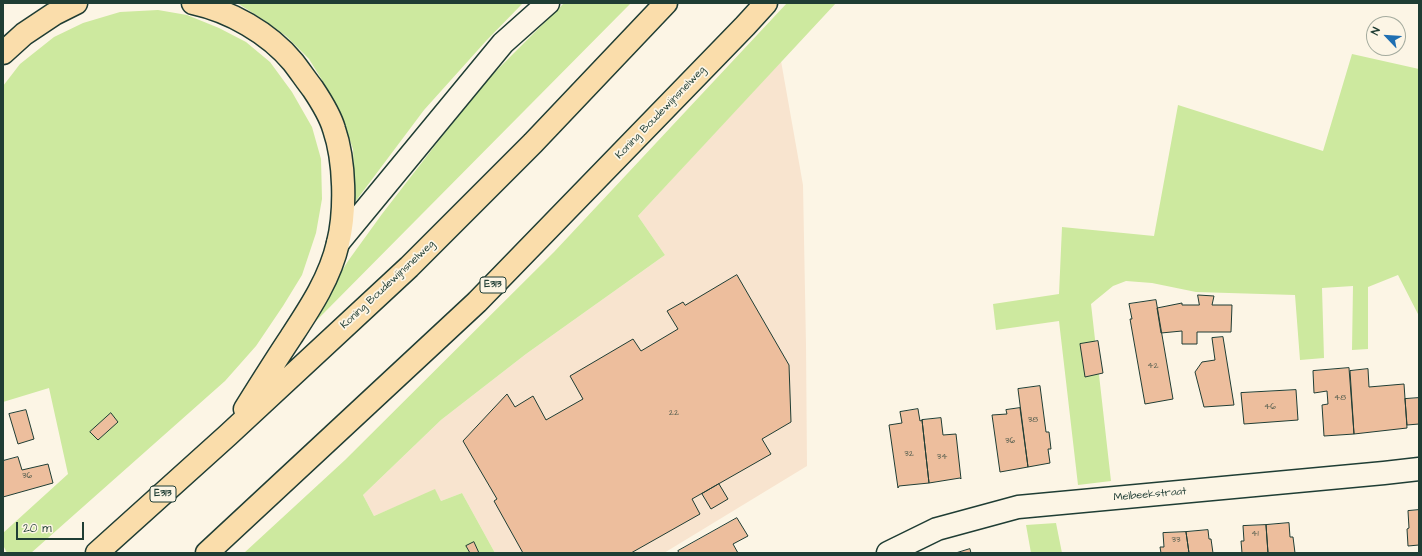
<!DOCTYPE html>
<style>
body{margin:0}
#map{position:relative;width:1422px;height:556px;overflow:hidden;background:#fcf5e5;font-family:"Architects Daughter",sans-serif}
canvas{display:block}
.frame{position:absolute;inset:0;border:4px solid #1f3d34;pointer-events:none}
.north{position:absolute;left:1366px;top:16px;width:40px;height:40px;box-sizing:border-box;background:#fcf5e5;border:1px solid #a4ab9e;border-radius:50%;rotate:295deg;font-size:11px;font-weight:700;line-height:16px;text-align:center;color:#1f3d34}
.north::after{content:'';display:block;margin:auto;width:14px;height:18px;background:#1f6fb2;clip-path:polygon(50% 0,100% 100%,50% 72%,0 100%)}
.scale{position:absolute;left:16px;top:522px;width:68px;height:18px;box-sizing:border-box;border:2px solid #1f3d34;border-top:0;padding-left:5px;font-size:12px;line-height:14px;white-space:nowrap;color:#1f3d34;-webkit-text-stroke:3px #fcf5e5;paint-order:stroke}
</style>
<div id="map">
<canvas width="1422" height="556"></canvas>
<div class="frame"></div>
<div class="north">N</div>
<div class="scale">20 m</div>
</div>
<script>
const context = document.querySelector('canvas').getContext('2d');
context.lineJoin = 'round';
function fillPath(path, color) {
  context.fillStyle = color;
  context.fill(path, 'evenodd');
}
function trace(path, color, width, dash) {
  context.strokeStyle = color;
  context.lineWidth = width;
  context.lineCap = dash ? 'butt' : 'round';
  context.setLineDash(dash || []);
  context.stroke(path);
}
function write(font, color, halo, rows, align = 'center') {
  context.font = font + ' "Architects Daughter",sans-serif';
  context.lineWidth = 3.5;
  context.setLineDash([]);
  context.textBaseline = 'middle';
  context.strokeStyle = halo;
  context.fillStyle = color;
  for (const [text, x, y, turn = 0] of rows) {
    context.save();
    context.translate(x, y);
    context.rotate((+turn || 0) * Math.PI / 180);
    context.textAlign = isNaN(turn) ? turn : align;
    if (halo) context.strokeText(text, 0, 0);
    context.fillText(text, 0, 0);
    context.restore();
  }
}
const built = new Path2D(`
 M781 61 803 185 806 345 807 466 664 553H495L462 493 441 501 435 490 374 516 363 495 441 420 526 354 665 255 638 216Z`);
const green = new Path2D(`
 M237 3H523L486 41 424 110 355 202 353 149 339 109 322 80 309 59 286 36 264 20Z
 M564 3H631L315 322 327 295 348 261 382 214 440 139 490 77Z
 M787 3H836L638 216 665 255 526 354 441 420 363 495 374 516 435 489 441 501 462 493 495 553H244L345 460 554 252Z
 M158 10 187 15 219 28 246 42 270 62 292 92 312 127 321 159 322 199 316 233 302 275 283 306 256 346 225 381 31 553H7L3 545V533L68 474 49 388 3 402V86L20 64 54 37 83 23 120 12Z
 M1352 54 1419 69V316L1398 275 1368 287V349L1352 350 1353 286 1322 288 1324 358 1300 360 1295 295 1196 292 1152 283 1126 281 1113 286 1091 304 1111 481 1078 485 1059 321 996 330 993 304 1059 294 1062 227 1154 236 1178 105 1323 151Z
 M1056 523 1062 553H1031L1026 525Z`);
const building = new Path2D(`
 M737 275 789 365 791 422 762 439 771 454 692 499 700 514 631 553H523L494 501 497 499 463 441 507 394 515 407 533 396 546 420 583 399 570 376 633 339 641 351 678 329 667 311 683 302 685 305Z
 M1198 295 1214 296 1212 305H1232L1231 332H1197V344H1182V331L1161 333 1157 308 1182 303V305H1199Z
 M1156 300 1173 399 1145 404 1130 319H1132L1129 304Z
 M1223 337 1234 405 1204 407 1195 372 1202 362 1215 360 1212 338Z
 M1098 341 1103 373 1085 377 1080 344Z
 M1349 368 1354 434 1324 436 1322 405 1328 404 1327 391 1314 393 1313 371Z
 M1368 369 1369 387 1404 384 1407 428 1354 434 1350 371Z
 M1040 386 1046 432H1049L1051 449H1048L1050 463 1028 467 1018 389Z
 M1296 390 1298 420 1244 424 1241 393Z
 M1419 398V424L1407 425 1405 399Z
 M1020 408 1028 467 1000 472 992 415 1007 414 1006 410Z
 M918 409 920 421 922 420 929 483 899 486 898 488 889 425 902 423 900 412Z
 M26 410 34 439 18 444 9 414Z
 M111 413 118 422 98 440 90 432Z
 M941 418 943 435 956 434 961 479 960 478 929 483 922 420Z
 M18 457 22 470 48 464 53 483 3 497V461Z
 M719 484 728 499 711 509 702 494Z
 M1419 510V545L1408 546 1407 529 1409 528 1408 511Z
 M737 518 748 536 733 544 738 553H679L678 551Z
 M1289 523 1290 537H1293L1295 553H1268L1266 525Z
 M1266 525 1268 553H1242L1241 541H1244L1243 526Z
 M1208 530 1209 539H1211L1213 553H1189L1186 532Z
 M1186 532 1189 553H1161L1160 547H1164L1163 533Z
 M474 542 479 553H470L466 546Z
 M970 549 971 553H956Z`);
const minor = new Path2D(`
 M338 243 503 43 548 3
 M888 553 937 529 1018 507 1384 473 1419 469`);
const highway = new Path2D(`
 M193 3C230 11 269 33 293 62 300 71 306 80 313 89 321 101 330 115 334 129 345 161 346 211 338 243 330 278 310 308 291 337 275 361 260 385 245 409
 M3 53 24 34 54 14 76 3
 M97 553 228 435 409 267 533 143 666 3
 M207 553 477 302 745 26 766 3`);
const numberNames = [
 ["42",1153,366],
 ["48",1340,398],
 ["46",1270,407],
 ["22",674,413],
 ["38",1033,420],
 ["36",1010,441],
 ["32",909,454],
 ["34",942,457],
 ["36",27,476],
 ["41",1255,534],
 ["33",1176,540]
];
const shields = [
 [493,285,26],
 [163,494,26]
];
const shieldNames = [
 ["E313",493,285],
 ["E313",163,494]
];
const streetNames = [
 ["Koning Boudewijnsnelweg",661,113,-46],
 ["Koning Boudewijnsnelweg",388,285,-43],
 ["Melbeekstraat",1150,495,-5]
];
fillPath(built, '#f8e4cf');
fillPath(green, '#cde99f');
fillPath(building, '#edbe9d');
trace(building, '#1f3d34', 1);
trace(minor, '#1f3d34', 25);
trace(highway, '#1f3d34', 25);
trace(minor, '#fcf5e5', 22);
trace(highway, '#faddab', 22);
write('9px', '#525d4e', null, numberNames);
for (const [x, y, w] of shields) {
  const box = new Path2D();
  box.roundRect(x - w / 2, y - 8, w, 16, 3);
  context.fillStyle = '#fcf5e5';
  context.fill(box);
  trace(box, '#1f3d34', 1);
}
write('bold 10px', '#1f3d34', null, shieldNames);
write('11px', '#1f3d34', '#fcf5e5', streetNames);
</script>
